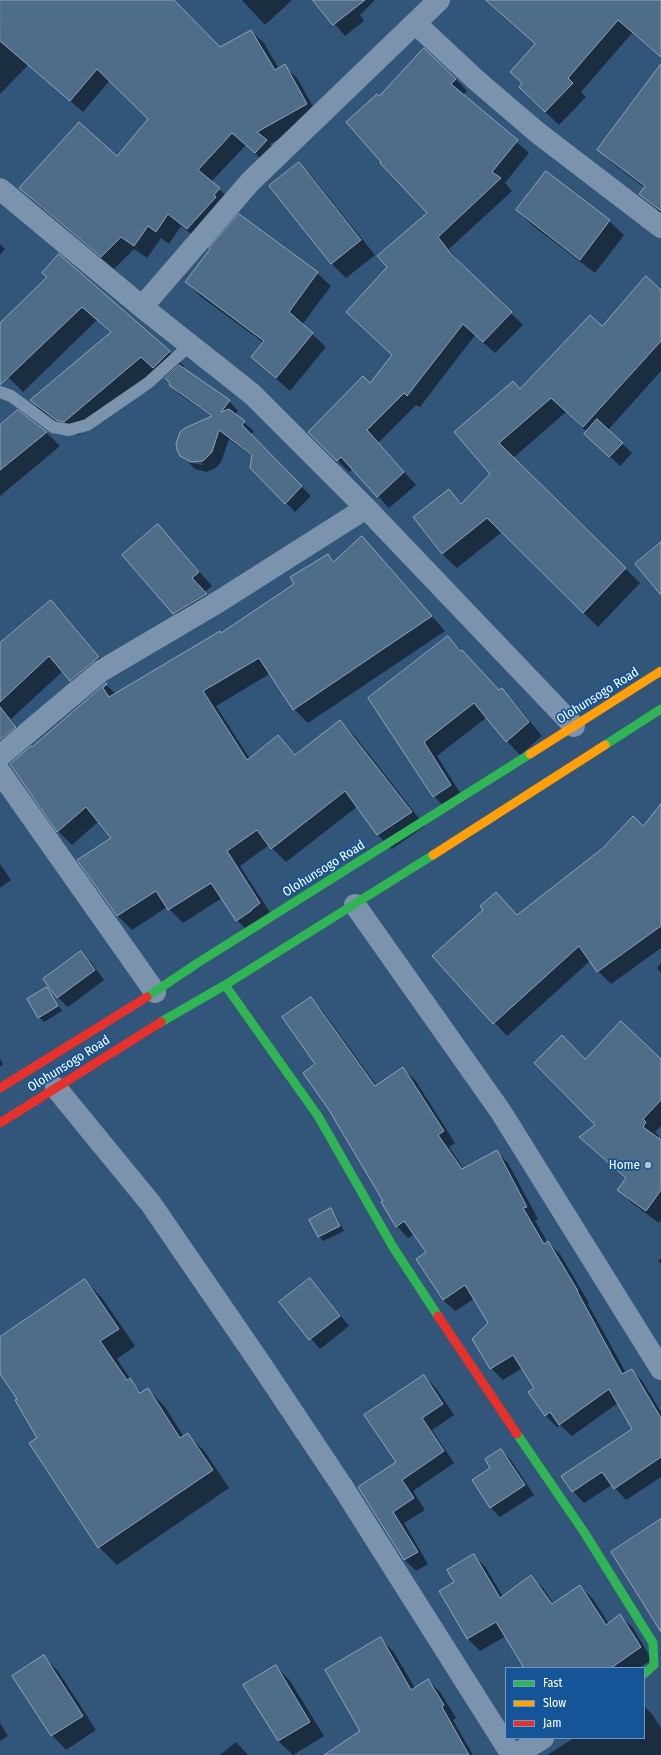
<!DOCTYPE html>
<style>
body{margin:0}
#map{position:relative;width:661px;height:1755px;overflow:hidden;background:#32557a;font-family:"Fira Sans Condensed",sans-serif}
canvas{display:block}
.legend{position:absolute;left:505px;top:1667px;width:140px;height:72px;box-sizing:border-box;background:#155497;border:1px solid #7398c1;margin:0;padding:5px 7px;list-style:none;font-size:12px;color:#fff}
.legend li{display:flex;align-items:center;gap:8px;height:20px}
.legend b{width:20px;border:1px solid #7398c1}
</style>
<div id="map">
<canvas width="661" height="1755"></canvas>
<ul class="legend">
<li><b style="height:5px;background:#30b455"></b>Fast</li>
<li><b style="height:5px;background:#ff9f0a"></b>Slow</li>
<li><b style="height:5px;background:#e5322d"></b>Jam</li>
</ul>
</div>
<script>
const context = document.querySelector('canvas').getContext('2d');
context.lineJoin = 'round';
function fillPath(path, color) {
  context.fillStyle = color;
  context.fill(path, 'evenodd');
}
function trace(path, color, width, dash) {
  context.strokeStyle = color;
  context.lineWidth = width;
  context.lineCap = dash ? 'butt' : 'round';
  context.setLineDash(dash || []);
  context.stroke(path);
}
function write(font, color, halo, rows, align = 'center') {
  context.font = font + ' "Fira Sans Condensed",sans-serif';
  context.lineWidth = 3.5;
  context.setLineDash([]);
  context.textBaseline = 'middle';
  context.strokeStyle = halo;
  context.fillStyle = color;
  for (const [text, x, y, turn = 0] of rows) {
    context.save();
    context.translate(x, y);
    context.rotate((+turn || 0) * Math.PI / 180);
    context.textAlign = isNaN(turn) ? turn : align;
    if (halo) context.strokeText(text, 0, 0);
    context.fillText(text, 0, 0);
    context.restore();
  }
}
const shadow = new Path2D(`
 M0 0H103L221 49 251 31 264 43 279 69 284 66 297 78 319 117 270 144 279 153 268 165 246 145 211 182 232 201 200 241 181 226 169 244 161 238 147 258 134 249 114 269 33 201 21 188 117 158 149 120 110 80 83 112 28 65 0 94Z
 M242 0H292L265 25Z
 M314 0H375L360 15 364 21 345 36Z
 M487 0H661V57L632 33 581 92 586 97 559 125 534 101 523 84 536 45Z
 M456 79 467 91 463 95 529 153 505 183 512 191 449 249 462 266 523 325 495 353 475 335 420 407 416 405 378 443 416 485 389 508 353 469 349 472 309 432 370 385 393 355 388 267 428 213 379 97Z
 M661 81V213L640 194 645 188 612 163 599 150Z
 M299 163 313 178 375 255 346 278 332 264 270 187Z
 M517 210 609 221 624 235 595 273 532 225Z
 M0 244 5 249 0 255Z
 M317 273 331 286 302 325 326 347 290 391 252 357 264 343 200 296 186 282Z
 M48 277 169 352 184 366 182 368 229 401 238 411 235 415 254 431 250 435 311 496 295 512 251 468 253 457 229 439 221 462 217 467 207 472 195 469 188 462 202 465V463L186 460 178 450 212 417 179 394 170 385 171 383 169 381 156 371 79 435 72 434 45 415 31 400 111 333 97 320 23 392 0 369V324Z
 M661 291V371L608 430 632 453 620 466 595 443 587 432 566 412 513 458 640 583 598 627 502 532 457 568 442 554 414 517 449 490 462 504 491 474 513 382 521 390 602 327Z
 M0 427 46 432 60 446 0 496Z
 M158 525 212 586 205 592 220 608 187 627 174 613Z
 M362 537 445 631 308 723 294 709 271 673 216 706 250 759 278 736 296 755 340 721 354 735 425 826 392 849 378 835 358 806 286 862 269 845 240 866 273 917 251 934 237 920 222 898 183 923 167 907 132 930 118 916 113 838 99 821 72 845 58 831 32 748 106 685 116 694 222 634 296 584 328 555 334 562Z
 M51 601 65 616 112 672 85 695 63 671 11 719 29 741 0 757V645Z
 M448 637 500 691 502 689 515 703 542 736 520 755 507 741 487 717 437 756 464 799 447 810 434 796 369 698Z
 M661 806V948L611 984 598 971 590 961 507 1036 433 957 518 916 643 827Z
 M0 864 11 880 0 888Z
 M81 952 91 962 104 980 68 1007 58 998 44 979Z
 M661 963V973L657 968Z
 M47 988 62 1011 44 1022 39 1017Z
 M310 998 322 1010 377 1086 403 1069 415 1080 455 1143 449 1147 464 1169 496 1151 508 1163 538 1219 535 1221 548 1243 560 1254 589 1303 588 1304 626 1373 632 1370 643 1382 661 1412V1477L626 1500 612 1485 584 1503 573 1491 634 1429 618 1403 572 1436 560 1425 557 1427 545 1415 536 1388 522 1368 503 1380 491 1368 489 1323 474 1299 455 1311 443 1300 428 1252 415 1234 408 1238 397 1226 317 1064Z
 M0 1059 3 1064 0 1067Z
 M585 1060H661V1126L655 1132 659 1136 657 1138 661 1141V1220L659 1223 632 1203 619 1190 627 1179 580 1137 596 1125Z
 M331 1209 335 1214 344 1231 323 1241 319 1236Z
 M661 1258V1264L658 1261Z
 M310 1279 349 1326 320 1349 280 1302Z
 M85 1280 102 1298 135 1346 117 1359 133 1383 143 1393 148 1389 165 1407 184 1437 188 1434 205 1452 229 1488 117 1565 99 1547 31 1444 38 1439 19 1399 0 1372V1338Z
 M424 1376 435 1387 454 1415 432 1430 454 1463 413 1491 425 1510 404 1523 428 1564 416 1571 405 1560 360 1487 398 1463Z
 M501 1450 511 1460 534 1495 500 1517 490 1507 491 1468Z
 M474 1555 486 1568 503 1597 530 1576 543 1588 554 1604 580 1586 593 1599 609 1624 620 1616 633 1628 652 1660 638 1668H525L506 1636 480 1651 468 1639 440 1591 455 1582Z
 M381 1639 393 1651 415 1688 428 1680 440 1692 456 1718 453 1720 473 1755H326L361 1731Z
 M44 1657 58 1671 96 1730 66 1750 52 1735Z
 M276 1666 290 1681 324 1736 293 1755 278 1741 245 1685Z
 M644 1706 652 1714 661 1728V1755H547L574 1738H644Z
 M0 1723 8 1736 0 1741Z
 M236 1742 248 1755H220Z`);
const building = new Path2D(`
 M0 0H174L220 47 251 30 275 70 285 64 307 104 257 132 267 140 255 153 232 133 198 170 220 188 214 195 216 197 187 229 168 214 156 232 148 226 134 246 121 237 101 257 19 188 79 122 117 156 148 119 97 69 70 101 0 41Z
 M313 0H365L333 25Z
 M486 0H661V57L618 20 568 78 573 83 545 112 519 87 522 83 510 72 535 44Z
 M424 48 456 79 451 84 518 140 492 172 501 178 438 237 452 255 512 312 483 342 463 324 407 396 404 393 367 430 404 472 377 497 341 457 337 461 308 432 363 376 370 383 392 355 346 312 387 267 377 256 427 213 380 163 381 162 346 122 377 94 379 96Z
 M661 64V211L639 194 645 186 597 150Z
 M299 162 361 240 331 264 269 186Z
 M546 171 610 220 580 260 516 210Z
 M239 214 318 272 289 312 313 333 276 378 251 357 264 341 185 282 210 249 209 248Z
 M59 254 170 351 153 368 141 357 64 422 56 420 30 400 111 332 82 307 0 385V323L47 277 42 273Z
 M646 276 661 290V341L583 427 551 398 499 443 626 568 583 613 487 518 442 554 413 517 449 489 461 504 490 474 454 432 513 381 520 389 590 315 602 326Z
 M179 365 230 400 221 412 229 409 245 421 242 425 302 486 285 504 250 468 252 455 219 430 212 452 203 461 191 462 180 456 177 450 176 444 180 432 185 428 212 416 169 385 170 383 165 378Z
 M18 410 47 432 0 470V425Z
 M597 419 623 443 609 457 584 434Z
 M158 524 199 572 192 578 207 594 173 614 122 555Z
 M362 536 432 616 293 710 259 658 203 691 247 760 278 735 295 755 340 720 412 812 377 835 345 791 271 849 257 830 227 851 260 903 251 910V911L236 921 211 883 168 910 156 891 117 916 77 860 111 838 86 807 57 832 10 764 31 746 32 747 106 683 107 684 103 688 109 697 220 631 221 633 294 584 290 577 328 554 333 562Z
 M661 542V595L635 564Z
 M51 600 99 657 70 681 49 656 0 702V643Z
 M448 636 460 651 462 650 499 690 502 688 529 722 506 742 474 703 424 742 451 785 433 797 368 698Z
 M0 707 16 727 0 740Z
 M661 804V926L597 972 579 946 493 1024 432 956 483 910 480 906 496 892 517 915 603 848 633 816 643 826Z
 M81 951 95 970 57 998 43 979Z
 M47 987 58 1006 38 1018 27 999Z
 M311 997 375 1086 403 1067 444 1131 438 1135 462 1169 497 1150 527 1207 523 1208 544 1244 548 1241 578 1291H577L622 1374 632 1369 661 1418V1457L614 1489 602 1472 572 1492 561 1476 632 1429 609 1389 559 1425 550 1412 545 1416 528 1392 534 1388 513 1355 490 1369 472 1339 488 1323 465 1285 443 1300 416 1259 426 1252 404 1221 396 1227 381 1202 383 1201 329 1110 303 1073 315 1064 282 1017Z
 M621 1021 661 1059V1100L643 1119 646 1122 643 1127 661 1140V1190L646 1211 617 1190 626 1178 579 1137 595 1125 534 1063 562 1035 585 1059Z
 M331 1208 340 1226 318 1237 309 1220Z
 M310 1278 340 1316 309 1340 279 1302Z
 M85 1279 119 1329 100 1341 127 1380 130 1378 140 1393 148 1388 180 1438 188 1433 213 1470 98 1548 29 1443 37 1438 15 1400 17 1399 0 1374V1337Z
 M424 1375 443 1404 422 1418 444 1451 402 1480 414 1498 393 1512 418 1552 404 1560 358 1487 396 1462 364 1415Z
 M501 1449 525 1485 490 1508 472 1480 490 1468 485 1459Z
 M661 1519V1632L611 1552Z
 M474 1554 500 1598 531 1575 552 1604 580 1585 606 1625 620 1614 641 1647 611 1668H524L496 1622 467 1639 439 1591 454 1582 447 1570Z
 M381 1637 411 1690 428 1679 444 1705 442 1707 469 1755H324L360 1731 325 1670Z
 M44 1655 83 1716 51 1736 12 1676Z
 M276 1665 310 1722 278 1741 243 1685Z`);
const lane = new Path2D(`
 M0 392 11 396 53 427 69 430 87 425 148 383 190 345`);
const street = new Path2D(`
 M415 23 476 80 538 133 661 227
 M0 189 142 307 252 394 366 508 574 726
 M142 307 250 182 439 0
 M0 756 101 671 218 602 366 508
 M0 772 155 992
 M355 905 501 1112 661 1369
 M56 1088 151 1204 260 1363 344 1489 512 1755
 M515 1755 543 1738`);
const fast = new Path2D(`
 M605 745 661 709
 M225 985 318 1116 393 1247 438 1316
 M147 997 196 964 530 754
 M161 1022 225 985 433 855
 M517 1434 584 1532 653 1643 654 1665 644 1674`);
const slow = new Path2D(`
 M530 754 661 671
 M433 855 605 745`);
const jam = new Path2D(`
 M0 1088 147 997
 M0 1123 161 1022
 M438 1316 517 1434`);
const markers = [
 [648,1165,4,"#b7c4d0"]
];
const streetNames = [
 ["Olohunsogo Road",598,696,-32],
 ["Olohunsogo Road",324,869,-32],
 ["Olohunsogo Road",69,1064,-32]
];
const poiNames = [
 ["Home",640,1165]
];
fillPath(shadow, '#0007');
fillPath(building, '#4f6c89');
trace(building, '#91a5b9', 1);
trace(lane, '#7c93ad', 12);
trace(street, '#7c93ad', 22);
trace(fast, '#30b455', 9);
trace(slow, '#ff9f0a', 9);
trace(jam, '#e5322d', 9);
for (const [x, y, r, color] of markers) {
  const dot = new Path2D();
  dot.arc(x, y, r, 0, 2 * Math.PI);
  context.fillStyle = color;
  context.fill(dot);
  trace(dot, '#155497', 1.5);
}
write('13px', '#fff', '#155497', streetNames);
write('13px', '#fff', '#155497', poiNames, 'right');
</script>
